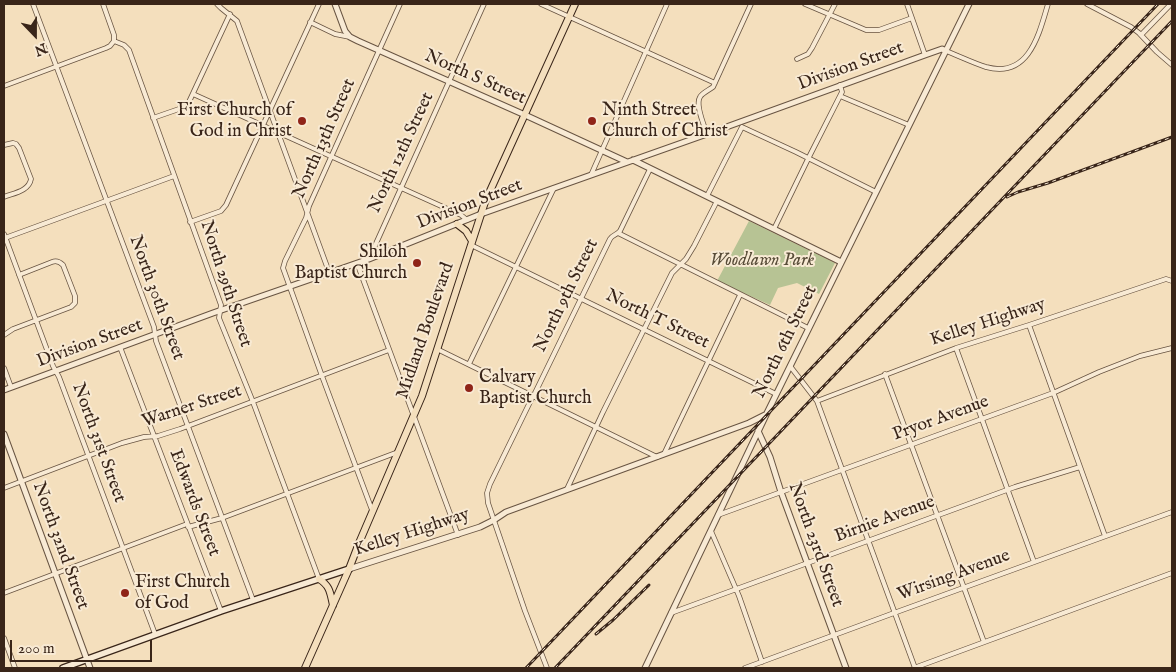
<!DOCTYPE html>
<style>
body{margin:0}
#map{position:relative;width:1176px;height:672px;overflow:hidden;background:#f4dfbd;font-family:"IM FELL English",serif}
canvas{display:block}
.frame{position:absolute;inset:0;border:5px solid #392519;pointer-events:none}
.north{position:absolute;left:10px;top:10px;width:50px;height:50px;-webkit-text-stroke:4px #f8ead4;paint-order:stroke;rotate:158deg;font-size:14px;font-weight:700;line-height:20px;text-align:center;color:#392519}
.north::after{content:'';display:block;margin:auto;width:18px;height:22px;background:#392519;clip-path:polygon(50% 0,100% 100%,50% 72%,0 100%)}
.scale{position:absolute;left:10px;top:640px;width:142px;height:22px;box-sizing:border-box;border:2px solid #392519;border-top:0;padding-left:6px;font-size:15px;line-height:18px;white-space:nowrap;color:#392519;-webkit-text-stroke:4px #f8ead4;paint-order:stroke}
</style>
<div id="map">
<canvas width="1176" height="672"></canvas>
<div class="frame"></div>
<div class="north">N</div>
<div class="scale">200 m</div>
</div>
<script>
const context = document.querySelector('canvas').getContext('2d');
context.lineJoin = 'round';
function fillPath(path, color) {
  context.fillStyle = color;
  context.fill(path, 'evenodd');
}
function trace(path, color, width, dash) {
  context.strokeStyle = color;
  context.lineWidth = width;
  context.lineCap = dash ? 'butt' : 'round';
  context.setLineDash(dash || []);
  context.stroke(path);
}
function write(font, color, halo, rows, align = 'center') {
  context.font = font + ' "IM FELL English",serif';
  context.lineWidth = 4;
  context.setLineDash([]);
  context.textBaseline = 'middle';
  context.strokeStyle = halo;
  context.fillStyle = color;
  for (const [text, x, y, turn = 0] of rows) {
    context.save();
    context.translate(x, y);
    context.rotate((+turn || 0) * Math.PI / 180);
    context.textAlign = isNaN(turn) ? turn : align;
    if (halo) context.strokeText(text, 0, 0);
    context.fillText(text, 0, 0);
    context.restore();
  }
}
const green = new Path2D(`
 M749 221 835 263 819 294 797 283 778 288 770 305 717 281Z`);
const minor = new Path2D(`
 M33 4 154 327 156 341 253 600
 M103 4 114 35V41
 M217 4 221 8 237 21 329 272
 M541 4 715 83
 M805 4 866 30H879L912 18
 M907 4 925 55
 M1087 4 1131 27 1139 33 1157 52 1172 65
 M310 22 335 34 350 37
 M1141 35 1171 4
 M114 41 124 45 129 50 221 305 219 318 253 402 319 579
 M946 51C959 56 973 63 986 67 1029 79 1039 34 1048 4
 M797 59 808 54 812 48 835 4
 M4 86 106 48 110 46 114 41
 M193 94 461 215 467 220
 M840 96 909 125
 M153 118 179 109 188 104 230 14
 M742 127 796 152 876 192
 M707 134C704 125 695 105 700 97 702 93 709 90 713 87L751 4
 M4 145 13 143 16 144 19 148 31 179C29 191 14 193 4 197
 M591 175 667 4
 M707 196 742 127
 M190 222 221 211 226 205 319 4
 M774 229 808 159 842 92 840 85
 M618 233 808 328
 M4 234 53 366 59 377 155 634
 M5 238 174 176
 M471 245 776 394
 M369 259 484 4
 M357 263 458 535
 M1029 325 1105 536
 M4 335 13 329 71 307 75 303V296L63 265C60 262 57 260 52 262L19 275
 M120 347 221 611
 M956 348 1034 562
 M437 349 657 457
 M469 364 554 188
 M790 366 817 401 915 668
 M4 368 11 387
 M885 374 984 642
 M817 401 956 348 1029 325 1166 279 1172 281
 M664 454 740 295
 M4 488 122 443 144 437 158 436 180 429 389 350
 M567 489 603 412 672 273 686 259 694 246 717 201
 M372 510 322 376 283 268 285 261 306 218 309 206 400 4
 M718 515 1053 393 1099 372 1140 356 1172 348
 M188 527 222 518 398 452
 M711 531 739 596 762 662
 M4 593 187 524
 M671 613 1015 487 1080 467
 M4 638 15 668
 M547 668 525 611 488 503 487 493 490 484 532 398 535 393 610 239C612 235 617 235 620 231L650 169
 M745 668 894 613 1172 512
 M914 668 1172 573`);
const tertiary = new Path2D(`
 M335 4 345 31 350 37 358 41 525 115 627 162
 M633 160 841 262
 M4 390 213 313 369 259 481 214 707 134 925 55 942 49 946 51
 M758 431 770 457 781 492 846 668
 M4 434 90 668
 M349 569 480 527 494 520 506 512 749 423 765 415
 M645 668 766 415 969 4`);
const secondary = new Path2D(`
 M63 668 221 611 349 569`);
const primary = new Path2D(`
 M457 224 466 231 472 241
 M319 579C330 586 330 592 333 605
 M305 668 349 569 359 543 422 396 485 202 575 4`);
const rail = new Path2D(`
 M1007 197 1018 192 1048 183 1172 137
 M596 634 613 620 649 585
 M526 668 1158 4
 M555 668 1172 21`);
const markers = [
 [302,121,5,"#8f2418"],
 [592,121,5,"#8f2418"],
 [417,263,5,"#8f2418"],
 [469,388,5,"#8f2418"],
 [125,593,5,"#8f2418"]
];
const streetNames = [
 ["Division Street",851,67,-20],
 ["North S Street",475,78,24],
 ["North 13th Street",325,139,-66],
 ["North 12th Street",402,153,-65],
 ["Division Street",470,205,-21],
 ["North 29th Street",225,284,72],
 ["North 9th Street",567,296,-64],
 ["North 30th Street",156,298,70],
 ["North T Street",657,320,26],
 ["Kelley Highway",988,323,-18],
 ["Midland Boulevard",426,331,-71],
 ["North 6th Street",786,342,-64],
 ["Division Street",90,344,-20],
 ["Warner Street",192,407,-18],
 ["Pryor Avenue",941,419,-20],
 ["North 31st Street",98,443,70],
 ["Edwards Street",194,503,69],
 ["Birnie Avenue",885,520,-20],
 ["Kelley Highway",412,533,-18],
 ["North 23rd Street",815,545,70],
 ["North 32nd Street",60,546,70],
 ["Wirsing Avenue",954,576,-20]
];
const poiNames = [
 ["First Church of",292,111,"right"],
 ["God in Christ",292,132,"right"],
 ["Ninth Street",602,111],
 ["Church of Christ",602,132],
 ["Shiloh",407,253,"right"],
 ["Baptist Church",407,274,"right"],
 ["Calvary",479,378],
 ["Baptist Church",479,399],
 ["First Church",135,583],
 ["of God",135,604]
];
const parkNames = [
 ["Woodlawn Park",762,261]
];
fillPath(green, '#b7c394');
trace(minor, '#685442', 5.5);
trace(tertiary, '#685442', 7);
trace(secondary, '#392519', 8);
trace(primary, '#392519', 8);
trace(minor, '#f8ead4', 4);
trace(tertiary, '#f8ead4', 5);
trace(secondary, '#f8ead4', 5.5);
trace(primary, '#f4dfbd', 6);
trace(rail, '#392519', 3);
trace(rail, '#f8ead4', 1, [4]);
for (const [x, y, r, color] of markers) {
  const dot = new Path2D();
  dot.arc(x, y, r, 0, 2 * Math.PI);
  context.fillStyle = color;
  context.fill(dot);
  trace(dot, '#f8ead4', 2);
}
write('18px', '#392519', '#f8ead4', streetNames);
write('18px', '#392519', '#f8ead4', poiNames, 'left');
write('italic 18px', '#584c38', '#f8ead4', parkNames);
</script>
